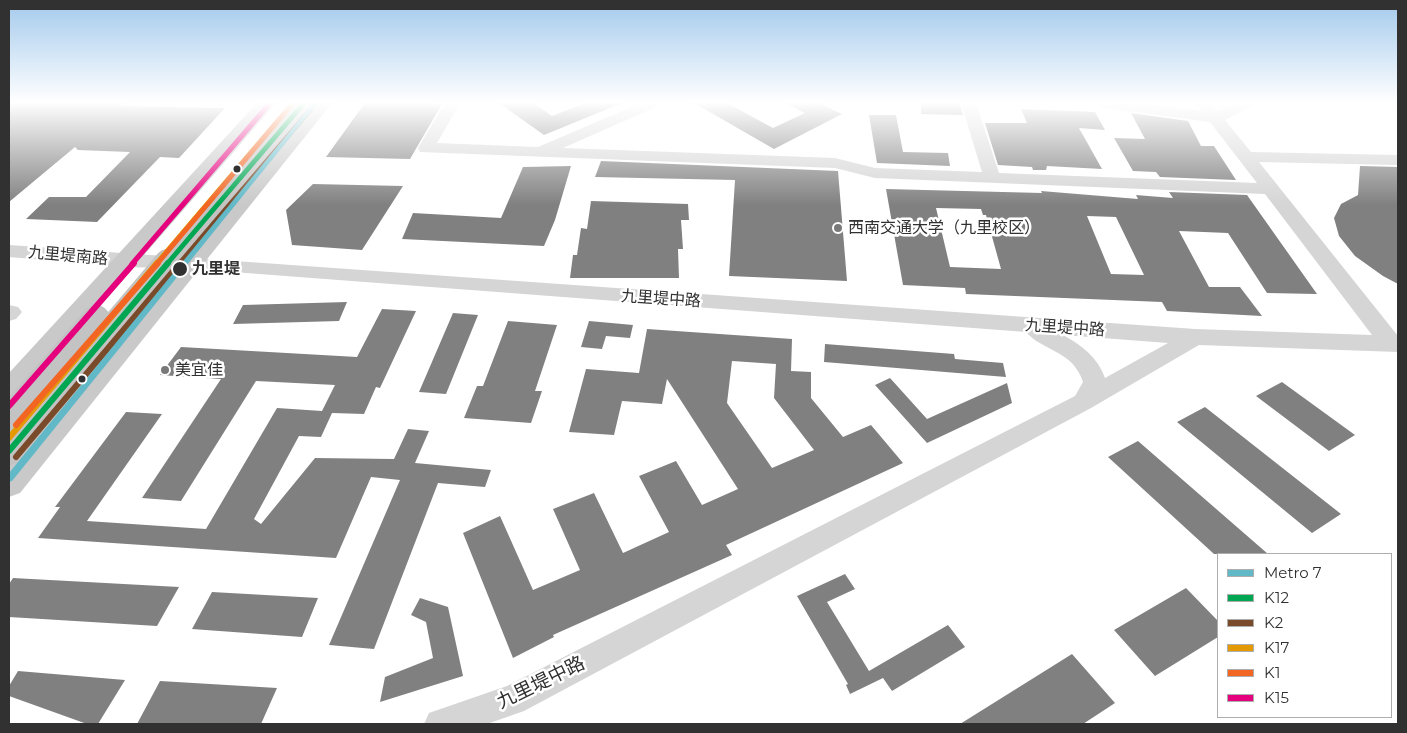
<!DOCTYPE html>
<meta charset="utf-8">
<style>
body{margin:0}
#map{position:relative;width:1407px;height:733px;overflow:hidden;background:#fff;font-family:Montserrat,sans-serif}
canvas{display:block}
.frame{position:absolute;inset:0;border:10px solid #313131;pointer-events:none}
.legend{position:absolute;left:1217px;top:553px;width:175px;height:165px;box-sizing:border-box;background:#fff;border:1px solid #adadad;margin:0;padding:6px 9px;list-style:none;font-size:15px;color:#313131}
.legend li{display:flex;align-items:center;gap:10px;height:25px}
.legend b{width:25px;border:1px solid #adadad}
</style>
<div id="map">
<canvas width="1407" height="733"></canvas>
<div class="frame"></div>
<ul class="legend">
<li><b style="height:6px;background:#61b9c8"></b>Metro 7</li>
<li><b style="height:6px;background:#00a651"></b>K12</li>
<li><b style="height:6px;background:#7a4b2a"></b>K2</li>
<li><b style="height:6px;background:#e39a05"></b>K17</li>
<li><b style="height:6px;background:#f26522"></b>K1</li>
<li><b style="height:6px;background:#e5007d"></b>K15</li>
</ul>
</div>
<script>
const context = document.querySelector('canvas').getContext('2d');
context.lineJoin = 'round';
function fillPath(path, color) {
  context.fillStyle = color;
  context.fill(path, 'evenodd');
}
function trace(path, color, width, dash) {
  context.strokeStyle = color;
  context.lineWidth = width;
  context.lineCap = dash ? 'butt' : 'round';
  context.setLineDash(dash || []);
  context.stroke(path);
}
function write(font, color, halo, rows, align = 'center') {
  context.font = font + ' Montserrat,"Noto Sans SC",sans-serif';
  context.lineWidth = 5;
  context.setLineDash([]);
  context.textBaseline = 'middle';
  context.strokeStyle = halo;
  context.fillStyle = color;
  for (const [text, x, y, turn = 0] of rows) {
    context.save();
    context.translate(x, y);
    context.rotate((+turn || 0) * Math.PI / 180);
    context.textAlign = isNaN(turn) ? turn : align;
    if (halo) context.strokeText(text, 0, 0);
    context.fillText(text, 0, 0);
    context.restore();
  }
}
const building = new Path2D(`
 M9 103H123L118 106 225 108 179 158 160 157 97 222 26 219 49 197H86L130 152 78 150 75 147 9 202Z
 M365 103H417L442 104 410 159 326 157Z
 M499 103H533L552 116 585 103H622L544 135Z
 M694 103H727L773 128 805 113 786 103H819L842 114 774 149Z
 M921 103H959L963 115 921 114Z
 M1021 109 1095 112 1105 130 1079 128 1102 169 1047 166 1046 170H1033L1032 167 998 165 985 123H1027Z
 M1131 113 1188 121 1201 146H1214L1236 180 1160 177 1156 172 1133 171 1114 138 1145 139Z
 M869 115H896L903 152 948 153 950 166 877 163Z
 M601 161 838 171 847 281 729 276 735 180 595 177Z
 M571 166 555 220 544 246 402 239 413 213 501 218 523 167Z
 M1360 166 1398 167V284L1383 276 1355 256 1339 236 1334 218 1341 204 1358 195Z
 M313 184 403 186 362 250 292 245 286 210Z
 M886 189 1042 193 1041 191 1138 199 1136 195 1173 198 1169 192 1247 195 1317 294 1267 293 1228 233 1179 231 1209 287H1240L1262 316 1167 311 1162 302 966 294 965 288 903 285ZM936 208 981 209 983 215H986L1001 269 950 267ZM1087 216 1116 217 1144 275 1111 274Z
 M591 201 688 204 689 220H681L683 249H678L679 278H570L573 255H577L581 228 587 229Z
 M347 302 339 321 233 324 243 305Z
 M382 309 416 311 380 388 376 387 364 414 332 413 321 437 299 436 254 519 261 524 315 458 394 459 408 429 429 431 415 463 491 470 485 487 438 483 374 649 329 645 400 480 371 477 336 558 38 538 60 507H55L126 412 162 414 87 521 206 529 277 408 322 411 335 385 256 381 181 501 142 498 221 379 160 375 181 347 357 357Z
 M453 313 478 315 446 394 419 392Z
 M508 321 557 325 535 391H542L531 423 464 418 477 386H483Z
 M589 321 633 325 630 338 606 336 602 349 581 347Z
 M647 329 792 339 791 371 811 372V398L843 437 871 425 903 463 726 545 732 555 553 635 554 637 513 658 463 533 500 516 533 590 580 570 553 509 594 493 623 553 669 532 639 476 676 461 702 505 738 489 667 379 662 404 622 401 614 435 569 432 586 369 639 373ZM732 361 776 364 774 398 814 450 772 468 727 403Z
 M825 344 954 354 955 359 1003 363 1006 377 824 362Z
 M890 378 927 419 1007 383 1012 403 927 443 875 385Z
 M1282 382 1355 435 1329 451 1256 396Z
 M1205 407 1341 514 1312 533 1177 422Z
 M1138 441 1268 554H1214L1108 457Z
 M845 574 855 589 827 602 869 671 948 625 965 647 892 691 883 678 850 694 846 685 848 684 797 596Z
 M13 578 179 587 157 626 9 617V584Z
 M1186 588 1218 621V637L1155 676 1114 630Z
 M212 592 318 598 302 637 192 629Z
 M420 598 448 607 463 676 380 702 385 677 433 658 426 622 411 615Z
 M1072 654 1115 703 1083 724H960Z
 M18 671 125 680 98 724H87L9 696V686Z
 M160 681 277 688 261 724H137Z`);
const minor = new Path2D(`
 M445 103H460L437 143 538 147 641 103H660L658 106 563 148 835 158 875 168 982 172 961 103H976L999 173 1257 183 1210 122 1105 108 1100 106 1097 103H1137L1202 111 1197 103H1212L1218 111 1235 103H1254L1252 106 1225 120 1251 152 1398 155V165L1259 162 1398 336V352L1199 345 1091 408 524 711 487 724H424L429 713 507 686 1075 396 1083 382C1073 350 1042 351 1026 332L193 269 127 267 9 257V245L1195 329 1372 335 1265 194 875 178 835 168 420 152 418 148ZM1063 335 1168 343 1105 378C1098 358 1082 345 1063 335Z
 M9 305 18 307 22 312 16 319 9 321Z`);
const major = new Path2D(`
 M257 103H276L19 399 9 402V373Z
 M313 103H332L20 493 9 497V462Z`);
const highwayBridgeFar1 = new Path2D(`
 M167 264 304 103`);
const highwayBridge = new Path2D(`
 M9 419 96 319
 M9 451 168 263`);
const bus1Far1 = new Path2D(`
 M167 264 304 103`);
const bus1 = new Path2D(`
 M9 451 168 263`);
const bus2Far1 = new Path2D(`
 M179 264 311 109`);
const bus2 = new Path2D(`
 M16 457 180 263`);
const bus3Far1 = new Path2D(`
 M156 264 293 103`);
const bus3 = new Path2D(`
 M9 438 157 263`);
const bus4Far1 = new Path2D(`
 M157 264 288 109`);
const bus4 = new Path2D(`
 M16 425 158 263`);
const bus5Far1 = new Path2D(`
 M132 264 270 103`);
const bus5 = new Path2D(`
 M9 406 134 263`);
const metro1 = new Path2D(`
 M313 103H318L12 481 9 482V473Z`);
const markers = [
 [237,169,4.5,"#313131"],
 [838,228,5,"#797979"],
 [180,269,8,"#313131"],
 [165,370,5,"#797979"],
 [82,379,4.5,"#313131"]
];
const poiNames = [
 ["西南交通大学（九里校区）",848,228],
 ["美宜佳",175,370]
];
const streetNames = [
 ["九里堤南路",68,256,5],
 ["九里堤中路",661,299,4],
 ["九里堤中路",1065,328,4]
];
const stopNames = [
 ["九里堤",192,269]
];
const nearStreetnames = [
 ["九里堤中路",541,683,-26]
];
fillPath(building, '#808080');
fillPath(minor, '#d5d5d5');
fillPath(major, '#c9c9c9');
trace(highwayBridgeFar1, '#c3c3c3', 21);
trace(highwayBridge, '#c3c3c3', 28);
trace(bus1Far1, '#00a651', 5);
trace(bus1, '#00a651', 6);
trace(bus2Far1, '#7a4b2a', 5);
trace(bus2, '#7a4b2a', 6);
trace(bus3Far1, '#e39a05', 5);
trace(bus3, '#e39a05', 6);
trace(bus4Far1, '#f26522', 5);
trace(bus4, '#f26522', 6);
trace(bus5Far1, '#e5007d', 5);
trace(bus5, '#e5007d', 6);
fillPath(metro1, '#61b9c8');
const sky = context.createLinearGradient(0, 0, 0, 205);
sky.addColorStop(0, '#a3caec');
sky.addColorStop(0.5, '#fff');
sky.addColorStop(1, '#ffffff00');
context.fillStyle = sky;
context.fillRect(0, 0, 1407, 205);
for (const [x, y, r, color] of markers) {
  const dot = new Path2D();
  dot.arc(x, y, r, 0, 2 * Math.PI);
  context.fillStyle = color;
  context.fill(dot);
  trace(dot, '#fff', 2);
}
write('16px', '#313131', '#fff', poiNames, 'left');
write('16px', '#313131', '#fff', streetNames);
write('bold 16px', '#313131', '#fff', stopNames, 'left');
write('19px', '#313131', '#fff', nearStreetnames);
</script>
